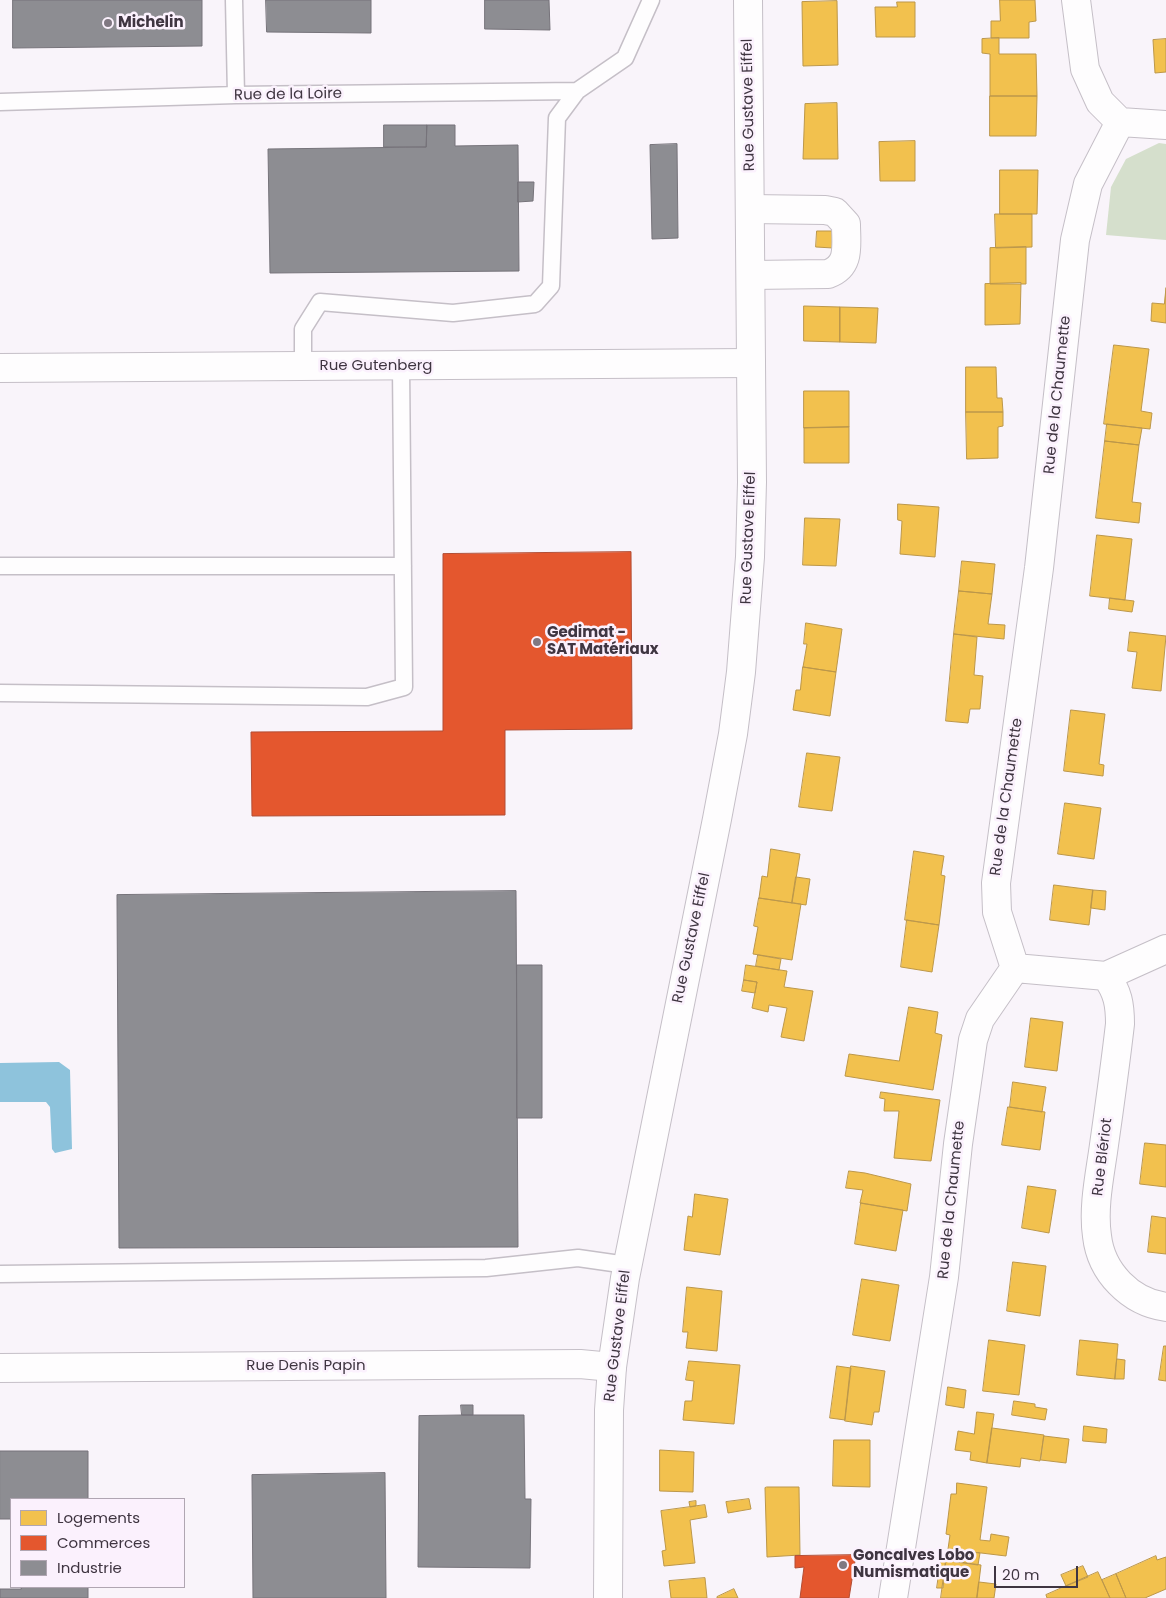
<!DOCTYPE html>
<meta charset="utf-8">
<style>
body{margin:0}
#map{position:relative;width:1166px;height:1598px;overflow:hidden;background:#f9f4fa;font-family:Poppins,sans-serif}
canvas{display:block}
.legend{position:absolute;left:10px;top:1498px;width:175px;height:90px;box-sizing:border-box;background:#fbf1fd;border:1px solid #b0a6b2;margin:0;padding:6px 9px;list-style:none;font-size:15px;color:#3f3541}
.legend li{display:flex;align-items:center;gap:10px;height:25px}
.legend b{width:25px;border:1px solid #b0a6b2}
.scale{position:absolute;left:994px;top:1566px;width:84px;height:22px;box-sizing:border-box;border:2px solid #3f3541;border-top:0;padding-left:6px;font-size:15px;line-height:18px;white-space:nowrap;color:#3f3541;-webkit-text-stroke:4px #fbf1fd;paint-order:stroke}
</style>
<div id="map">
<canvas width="1166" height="1598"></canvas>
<ul class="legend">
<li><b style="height:14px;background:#f2c14e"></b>Logements</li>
<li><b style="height:14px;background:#e4572e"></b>Commerces</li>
<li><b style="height:14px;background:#8d8d92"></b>Industrie</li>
</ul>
<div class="scale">20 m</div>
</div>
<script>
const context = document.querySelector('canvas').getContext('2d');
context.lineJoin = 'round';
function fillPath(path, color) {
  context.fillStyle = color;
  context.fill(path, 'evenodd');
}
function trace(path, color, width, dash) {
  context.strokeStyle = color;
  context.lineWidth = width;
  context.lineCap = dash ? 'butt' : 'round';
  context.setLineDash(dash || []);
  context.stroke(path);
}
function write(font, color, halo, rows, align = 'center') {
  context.font = font + ' Poppins,sans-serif';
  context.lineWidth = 5;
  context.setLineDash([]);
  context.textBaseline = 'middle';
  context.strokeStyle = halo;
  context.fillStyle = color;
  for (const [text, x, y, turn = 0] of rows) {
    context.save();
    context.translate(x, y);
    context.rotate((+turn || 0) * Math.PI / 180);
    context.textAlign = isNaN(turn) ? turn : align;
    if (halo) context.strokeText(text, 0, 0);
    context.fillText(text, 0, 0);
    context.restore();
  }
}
const green = new Path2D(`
 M1159 143 1166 144V240L1106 235 1111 187 1126 159Z`);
const water = new Path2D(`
 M59 1062 70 1070 72 1149 55 1153 52 1149 50 1107 46 1102H0V1063Z`);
const homes = new Path2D(`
 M1000 0H1035L1036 21 1029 22V38H991V21H1000Z
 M837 1 838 65 803 66 802 2Z
 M897 2H915V37H876L875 7H897Z
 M999 38V54H1036L1037 96H990V54L982 53V39Z
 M1166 39V72L1155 73 1153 40Z
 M990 96H1037L1036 136H990Z
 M837 103 838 159H803L805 104Z
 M915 141V181H880L879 142Z
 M1000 170H1038L1037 214H1000Z
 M995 214H1032V247L996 248Z
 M817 231H834L833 248 816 247Z
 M1026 247V284H990V248Z
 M1021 283 1020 324 985 325V284Z
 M1166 288V323L1151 321 1152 303 1164 304Z
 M804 306 840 307V342L804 341Z
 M840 307 878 308 876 343 840 342Z
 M1114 345 1149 349 1141 411 1152 413 1150 429 1104 424Z
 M966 367H996L997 398H1002L1003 412H966Z
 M804 391H849V427L804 428Z
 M966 412H1003V426L998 427V458L967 459Z
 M1107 424 1142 428 1139 445 1105 441Z
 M849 427V463H804V428Z
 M1105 441 1139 445 1132 502 1141 503 1139 523 1096 518Z
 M898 504 939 507 935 557 900 554 902 521 898 520Z
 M805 518 840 519 836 566 803 565Z
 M1097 535 1132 539 1125 600 1090 596Z
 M962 561 995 564 992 594 959 591Z
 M959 591 992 594 988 624 1005 625 1004 639 954 634Z
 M1110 598 1134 601 1132 612 1109 609Z
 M806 623 842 629 836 672 803 667 807 644H804Z
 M1130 632 1166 636 1161 691 1132 688 1137 652 1128 651Z
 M954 634 977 637 974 675 983 676 980 709H970L968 723 946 721Z
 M803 667 836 672 830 716 793 710 796 690H800Z
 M1071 710 1105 714 1099 764 1104 765 1103 776 1064 771Z
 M807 753 840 757 832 811 799 807Z
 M1065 803 1101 808 1094 859 1058 854Z
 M771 849 800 854 792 903 759 898 762 876 767 877Z
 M914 851 944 856 941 875 945 876 939 925 905 920Z
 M796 877 810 879 806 905 792 903Z
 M1054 885 1093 890 1089 925 1050 920Z
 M1093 890 1106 891 1105 910 1091 908Z
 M759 898 801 904 792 960 753 954 758 927 754 926Z
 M907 920 939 925 932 972 901 967Z
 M758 955 781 959 779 970 756 966Z
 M746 965 787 971 784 987 813 991 804 1041 781 1037 787 1008 769 1005 768 1012 752 1008 757 982 744 980Z
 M744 980 757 982 755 993 742 991Z
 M909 1007 938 1012 935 1033 942 1035 933 1090 845 1076 849 1054 899 1061Z
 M1031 1018 1063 1022 1057 1071 1025 1067Z
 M1013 1082 1046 1087 1042 1112 1010 1107Z
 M881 1092 940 1100 931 1161 894 1158 899 1111H884L885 1099 880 1098Z
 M1008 1107 1045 1112 1040 1150 1002 1145Z
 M1145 1143 1166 1145V1187L1140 1184Z
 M849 1171 865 1173 911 1184 907 1211 860 1203 863 1190 846 1188Z
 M1028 1186 1056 1190 1049 1233 1022 1228Z
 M695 1194 728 1199 720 1255 684 1250 688 1216 692 1217Z
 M861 1203 903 1210 896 1251 855 1244Z
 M1152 1216 1166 1218V1254L1148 1252Z
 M1013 1262 1046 1266 1040 1316 1007 1311Z
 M862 1279 899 1285 890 1341 853 1335Z
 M687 1287 722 1291 717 1351 686 1348 688 1332H683Z
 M989 1340 1025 1345 1019 1395 983 1391Z
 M1080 1340 1118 1344 1115 1379 1077 1375Z
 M1164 1346H1166V1381L1159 1380Z
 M1117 1359 1125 1360 1124 1379H1115Z
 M689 1361 740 1365 734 1424 683 1420 685 1401H692L694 1381 686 1380Z
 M837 1366 851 1368 845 1420 830 1418Z
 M851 1366 885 1371 879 1412H874L872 1425 845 1421Z
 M948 1387 966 1390 964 1408 946 1405Z
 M1014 1401 1035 1404V1407L1047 1409 1045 1420 1012 1415Z
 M977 1412 994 1414 987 1463 970 1460 971 1452 955 1450 958 1431 974 1434Z
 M1084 1426 1107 1429 1106 1443 1083 1441Z
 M992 1428 1044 1435 1040 1461 1021 1458 1020 1467 987 1463Z
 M1044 1436 1069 1439 1066 1463 1041 1460Z
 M834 1440H870V1487L833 1486Z
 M660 1450 694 1452 693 1492 660 1491Z
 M957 1483 987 1487 980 1540 990 1541 991 1534 1009 1537 1006 1556 948 1549 950 1535 946 1534 951 1494H956Z
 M767 1487H799L800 1555 767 1557 765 1488Z
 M749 1499 751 1509 728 1513 726 1502Z
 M696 1501V1506L690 1507 689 1502Z
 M705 1505 707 1517 690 1520 695 1563 664 1566 662 1551 666 1550 661 1511Z
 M951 1549 980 1553 978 1565 949 1561Z
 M1156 1556 1157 1560 1166 1557V1589L1145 1598H1126L1116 1574Z
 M941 1560H946L943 1588H937Z
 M946 1560 981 1565 977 1598H941Z
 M1083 1566 1088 1577 1066 1586 1061 1575Z
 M1098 1572 1110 1598H1047L1046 1595Z
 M1116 1574 1126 1598H1110L1102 1580Z
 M705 1578 707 1598H671L669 1581Z
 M979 1582 996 1584 994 1598H977Z
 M734 1589 738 1598H717V1597Z`);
const shops = new Path2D(`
 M631 552 632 729 505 730V815L252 816 251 732 443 731V554Z
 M856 1555 849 1598H800L804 1567 795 1568V1556Z`);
const industry = new Path2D(`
 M13 0H202V46L13 48Z
 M266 0H371V33L267 32Z
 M485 0H549L550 30 485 29Z
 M384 125H427L426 147H384Z
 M427 125H455V146L518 145 519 271 270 273 268 149 426 147Z
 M677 144 678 238 652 239 650 145Z
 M518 182H534L533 201 518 202Z
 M516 891 518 1247 119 1248 117 895Z
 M517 965H542V1118H517Z
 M461 1405H473V1415H462Z
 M462 1415H524L525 1499H531L530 1568 418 1567 419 1416Z
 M0 1451H88V1499H11V1519H0Z
 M385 1473 386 1598H253L252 1475Z
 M21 1587H88V1598H0V1589H21Z`);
const service = new Path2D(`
 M234 0 236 95
 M0 102 236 95 577 91
 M303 366V329L320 302 453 313 535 304 551 286 557 118 577 91 625 58 651 0
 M0 566H403
 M0 693 367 697 404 687 401 366
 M0 1274 486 1268 578 1258 627 1265`);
const minor = new Path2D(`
 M1076 0 1085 69 1100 102 1120 122
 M1120 122 1166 125
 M750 209 825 210 835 212 846 224C846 245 851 266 828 274L751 275
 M0 368 751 363
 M1015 968 1106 976 1166 949
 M1106 976C1118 992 1120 1005 1120 1024 1115 1067 1109 1110 1103 1152 1099 1179 1093 1209 1097 1236 1101 1272 1130 1302 1166 1307
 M0 1368 580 1364 612 1367
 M893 1598 944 1277 958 1144 973 1040 980 1019 1015 968 997 912 996 883 1039 568 1075 240 1088 184 1120 122`);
const tertiary = new Path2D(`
 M608 1598 609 1410 612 1367 625 1278 717 819 733 734 741 672 750 557 752 482 748 0`);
const markers = [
 [108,23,5,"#807882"],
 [537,642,5,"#807882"],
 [843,1565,5,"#807882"]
];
const poiNames = [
 ["Michelin",118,23],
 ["Gedimat -",547,633],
 ["SAT Matériaux",547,650],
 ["Goncalves Lobo",853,1556],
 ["Numismatique",853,1573]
];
const streetNames = [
 ["Rue de la Loire",288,95,-1],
 ["Rue Gustave Eiffel",749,105,-91],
 ["Rue Gutenberg",376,366],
 ["Rue de la Chaumette",1058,395,-84],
 ["Rue Gustave Eiffel",749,538,-88],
 ["Rue de la Chaumette",1007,797,-82],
 ["Rue Gustave Eiffel",692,938,-78],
 ["Rue Blériot",1103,1157,-83],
 ["Rue de la Chaumette",952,1200,-84],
 ["Rue Gustave Eiffel",618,1336,-83],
 ["Rue Denis Papin",306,1366]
];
fillPath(green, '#d5dfcc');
fillPath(water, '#8ec3dc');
fillPath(homes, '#f2c14e');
trace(homes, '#bc974a', 1);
fillPath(shops, '#e4572e');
trace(shops, '#b24d34', 1);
fillPath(industry, '#8d8d92');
trace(industry, '#76737a', 1);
trace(service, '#c5bfc7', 19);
trace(minor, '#c5bfc7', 30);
trace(tertiary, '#c5bfc7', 30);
trace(service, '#fefdfe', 16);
trace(minor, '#fefdfe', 28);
trace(tertiary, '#fefdfe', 28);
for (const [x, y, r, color] of markers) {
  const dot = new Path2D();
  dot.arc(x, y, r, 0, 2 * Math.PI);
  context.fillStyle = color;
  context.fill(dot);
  trace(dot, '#fbf1fd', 2);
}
write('bold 15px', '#3f3541', '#fbf1fd', poiNames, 'left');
write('15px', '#3f3541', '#fbf1fd', streetNames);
</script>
